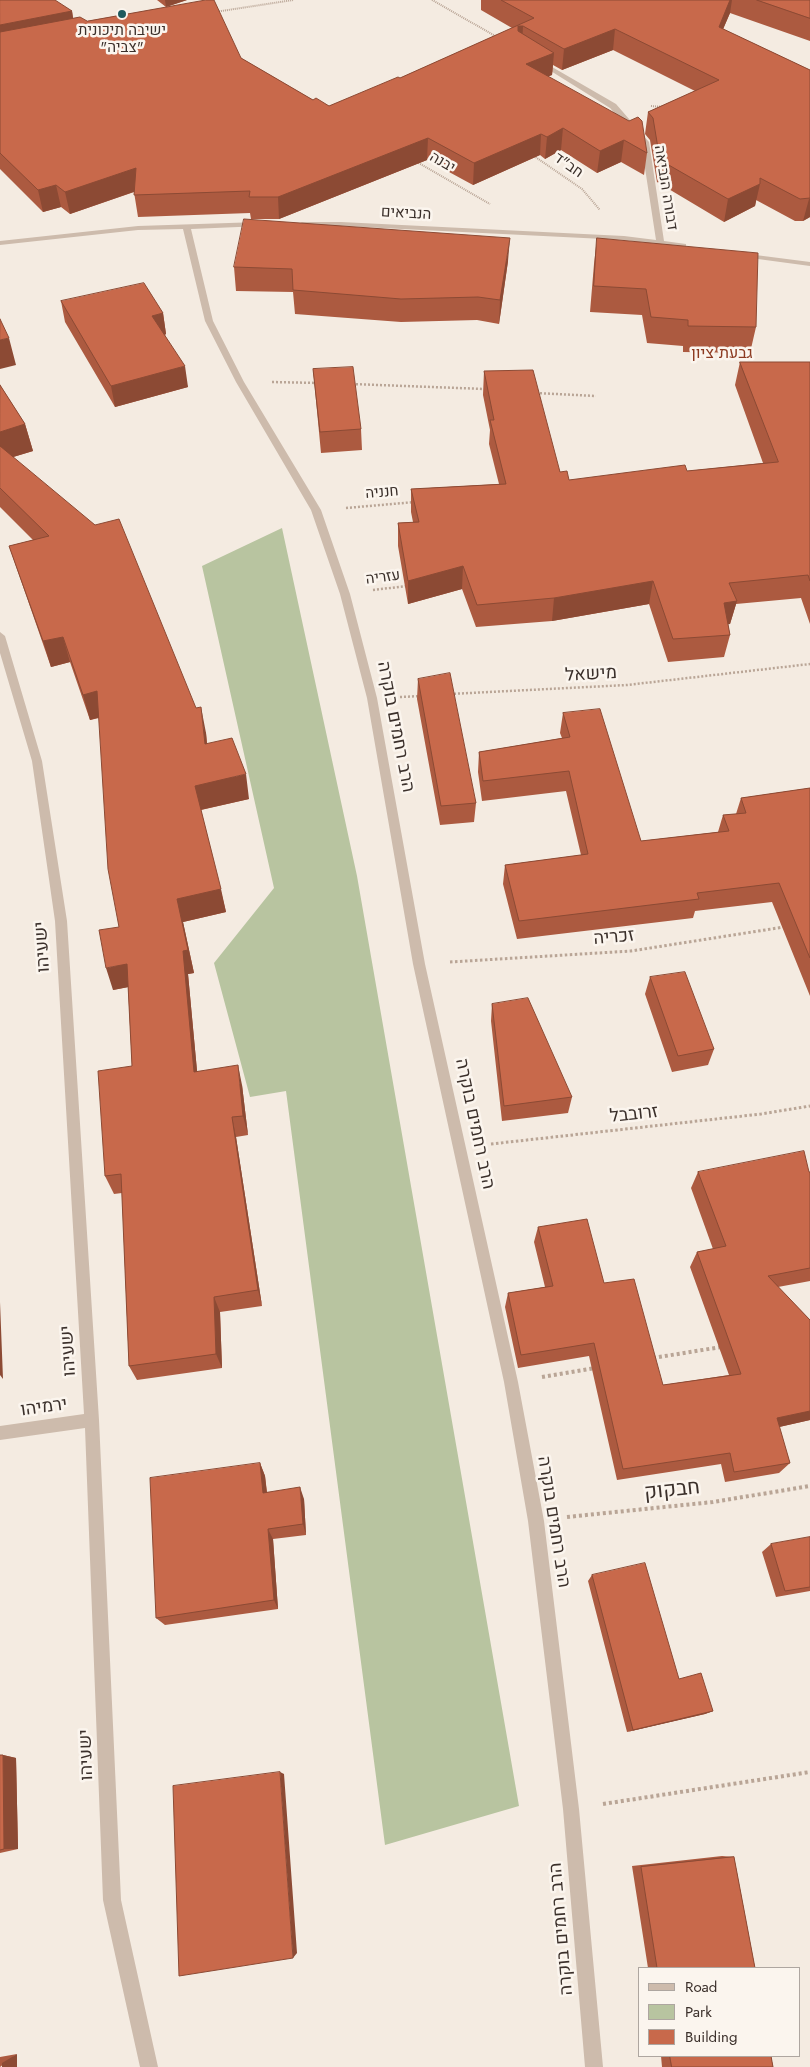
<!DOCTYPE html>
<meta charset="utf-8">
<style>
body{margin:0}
#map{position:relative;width:810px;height:2067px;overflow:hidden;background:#f4ebe1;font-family:Jost,sans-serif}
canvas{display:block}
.legend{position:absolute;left:638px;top:1967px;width:162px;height:90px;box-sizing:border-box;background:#fbf5ee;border:1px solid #aea6a0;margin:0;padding:6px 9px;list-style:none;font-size:15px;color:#3b302b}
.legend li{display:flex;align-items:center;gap:10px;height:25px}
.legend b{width:25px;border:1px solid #aea6a0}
</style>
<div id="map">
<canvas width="810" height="2067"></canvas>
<ul class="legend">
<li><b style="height:6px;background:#cdbbac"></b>Road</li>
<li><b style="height:14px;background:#b8c4a0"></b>Park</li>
<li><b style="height:14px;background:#c8694b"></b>Building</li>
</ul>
</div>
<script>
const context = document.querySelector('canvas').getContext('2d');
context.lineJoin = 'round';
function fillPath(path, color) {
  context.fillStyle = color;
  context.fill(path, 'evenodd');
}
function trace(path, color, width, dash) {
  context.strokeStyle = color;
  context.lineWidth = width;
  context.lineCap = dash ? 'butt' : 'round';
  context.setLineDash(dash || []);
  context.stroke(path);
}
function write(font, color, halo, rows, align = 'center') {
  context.font = font + ' Jost,Heebo,sans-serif';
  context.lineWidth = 5;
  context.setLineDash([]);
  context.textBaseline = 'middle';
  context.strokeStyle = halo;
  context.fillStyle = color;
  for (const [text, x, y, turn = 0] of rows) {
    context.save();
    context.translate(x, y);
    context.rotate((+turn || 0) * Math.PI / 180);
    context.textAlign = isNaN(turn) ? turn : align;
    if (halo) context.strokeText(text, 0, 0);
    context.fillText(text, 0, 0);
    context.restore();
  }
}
const green = new Path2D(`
 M282 528 357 876 519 1806 385 1845 286 1091 250 1097 214 963 274 888 202 566Z`);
const pathFar3 = new Path2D(`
 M432 0 497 37
 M215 12 293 0
 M651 106 664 107
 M534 156 582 189 600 210
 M415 161 490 204`);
const pathFar2 = new Path2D(`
 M272 382 318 383
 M352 384 485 389
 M536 393 596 396
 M346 508 415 502
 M373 590 407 586
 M450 694 627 685 810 664
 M400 697 422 696`);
const pathFar1 = new Path2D(`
 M450 962 631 951 784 927
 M491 1144 761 1114 810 1106`);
const path = new Path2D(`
 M653 1358 721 1347
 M542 1377 595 1368
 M567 1517 713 1502 810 1486
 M603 1804 810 1772`);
const minor = new Path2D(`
 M540 60 616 104 649 142 664 241 686 244V248L624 240 341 226H302L298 224 302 222H341L624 236 656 240 641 142 610 108 538 63 536 62Z
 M259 222H262V226L191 229 213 321 244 382 321 510 350 594 377 698 425 964 518 1382 544 1521 579 1809 603 2067H585L563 1809 528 1521 504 1382 413 964 367 698 340 594 311 510 236 382 205 321 183 229 138 230 0 245V241L138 226Z
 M740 253 810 262V266L743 257H740Z
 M0 632 5 636 42 761 67 921 99 1420 121 1900 158 2067H140L103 1900 85 1428 0 1440V1426L84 1414 55 921 32 761 0 653Z`);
const wall = new Path2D(`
 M0 0 72 11 73 18 241 58 313 100 329 106 400 78 512 28 481 10V0H810V41L730 13 723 29 810 70V217L803 221H795L756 200 755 206 724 222 657 182 650 140 645 134 648 112 695 91 613 50 562 70 553 65 552 75 548 76 647 153 644 175 621 162 597 173 561 150 545 159 540 155 473 185 427 160 279 219H251L250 213 138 217 134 192 70 214 61 207 43 212 0 169Z
 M157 0H187L166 7Z
 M597 238 756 327 750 353 683 352V346L647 343 642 315 590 312 594 264Z
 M508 261 499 324 477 320 401 322 295 314 293 292 236 291 234 267Z
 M61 301 163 313 166 334 165 335 188 387 115 407 65 322Z
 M740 362H810V624L801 598 736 604 730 624H728L730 635 724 657 668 662 649 604 552 621 476 627 462 589 408 604 398 546V523L413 522 411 512V489L499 484 489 444 490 430 483 395 484 371 560 472 569 480 687 471 763 463 735 385Z
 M313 369 361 429 362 450 321 453Z
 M0 385 25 424 33 451 13 457 206 733 207 743 249 799 201 810 226 912 183 922 194 973 188 974 197 1071 242 1085 248 1135 236 1137 262 1306 220 1312 222 1368 137 1380 129 1366 122 1193 114 1194 105 1176 132 1066 128 987 113 990 119 927 99 718 90 720 70 662 51 667 18 572 9 546 33 540 0 507Z
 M418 679 476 803 474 822 440 825 417 699Z
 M563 713 641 841 718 832 723 815 736 814 741 798 810 788V996L772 902 695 911 693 918 517 939 503 884 505 865 581 855 566 791 482 801 478 772 479 752 562 738 560 733Z
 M650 977 714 1049 708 1065 672 1072 645 994Z
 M492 1004 572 1097 568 1113 502 1121 491 1021Z
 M698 1172H810V1281L778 1287 810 1320V1420L779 1427 790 1463 779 1473 725 1482 721 1464 617 1480 589 1356 518 1368 505 1307 508 1293 545 1287 534 1242 538 1227 604 1283 663 1385 729 1375 690 1267 697 1252 713 1249 691 1188Z
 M260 1463 265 1476 267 1492 304 1499 306 1535 273 1539 278 1609 165 1625 156 1618Z
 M810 1537V1591L776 1597 762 1552 771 1544Z
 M592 1575 679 1679 713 1711 705 1714 627 1732 588 1581Z
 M0 1755H3L16 1758 18 1849 0 1853Z
 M722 1856 734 1857 755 1968H648L632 1866Z
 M17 2054 0 2067V2057Z
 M661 2056H771L773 2067H662Z`);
const shadedWall = new Path2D(`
 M165 0H187L166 7Z
 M730 0H732L730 13 715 48 719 27Z
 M72 11 75 32 0 47V25Z
 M518 26H523L522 47 517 48Z
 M615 29 613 50 562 70 564 49Z
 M554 53 552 75 524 86 526 64Z
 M563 128 561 150 545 159 547 137Z
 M541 134 540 155 473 185 474 163Z
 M428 138 427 160 279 219 278 197Z
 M624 140 621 162 597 173 600 151Z
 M136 168 139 190 70 214 65 192Z
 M760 184 755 206 724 222 728 199Z
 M56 185 61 207 43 212 38 190Z
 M810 198V217L803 221 809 199Z
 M510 238 508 261 499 324 500 300Z
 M163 313 166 334 156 337 152 316Z
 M9 338 16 365 0 369V340Z
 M185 366 188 387 115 407 111 386Z
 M25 424 33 451 0 461V432Z
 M463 566 462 589 408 604V581Z
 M653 581 649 604 552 621 554 598Z
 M737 601 730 624 718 626 724 603Z
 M63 637 70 662 51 667 43 641Z
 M97 691 104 716 90 720 83 695Z
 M201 707 206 733 209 769 205 744Z
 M246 774 249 799 200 810 195 786Z
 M221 889 226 912 183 922 194 973 188 974 199 1092 194 1072 177 899Z
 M127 964 134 986 113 990 106 968Z
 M238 1065 242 1085 248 1135 243 1116Z
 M232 1117 236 1137 262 1306 258 1290Z
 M214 1297 220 1312 222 1368 216 1354Z
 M0 1302 3 1379 0 1375Z
 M810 1411V1420L766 1430 777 1418Z
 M260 1463 265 1476 268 1504 263 1493Z
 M300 1487 304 1499 306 1535 303 1524Z
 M268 1529 273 1539 278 1609 274 1600Z
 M713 1711 705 1714 627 1732 633 1730Z
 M3 1755 16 1758 18 1849H4Z
 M280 1772 284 1774 297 1953 293 1958Z
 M17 2054V2067H2V2063Z`);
const building = new Path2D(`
 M0 0H55L72 11 0 25Z
 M206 0H214L241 58 313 100 316 98 329 106 398 77 400 78 534 18 501 0H730L719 27 810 70V198L800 199 760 178V184L728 199 660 160 653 118 648 112 719 80 615 29 564 49 523 26H518V31L554 53 526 64 629 121 638 117 642 121 647 153 624 140 600 151 563 128 547 137 541 134 474 163 428 138 278 197H249L250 191 134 195 136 168 65 192 56 185 38 190 0 153V32L80 17 87 21Z
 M757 0H810V18Z
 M244 219 510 238 500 300 478 297 401 299 293 290 292 269 234 267Z
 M597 238 758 253 756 327 688 326V320L651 317 646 289 594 286Z
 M144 283 163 313 152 316 185 366 111 386 61 301Z
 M0 319 9 338 0 340Z
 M740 362H810V581L808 575 729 583 737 601 724 603 730 635 673 639 653 581 554 598 477 605 463 566 408 581 398 523 419 522 411 489 506 484 490 420H494L484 371 533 370 560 472 567 471 569 480 685 465 687 471 778 462Z
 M353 367 361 429 320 432 313 369Z
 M0 385 25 424 0 432Z
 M0 446 95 525 119 519 196 708 201 707 205 744 232 738 246 774 195 786 221 889 177 899 188 950 183 951 194 1072 238 1065 243 1116 232 1117 258 1290 214 1297 216 1354 129 1366 121 1174 105 1176 98 1071 132 1066 127 964 106 968 99 930 119 927 108 869 97 691 83 695 63 637 43 641 9 546 49 536 0 488Z
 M450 673 476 803 441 806 418 679Z
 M600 709 641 841 729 831 723 815 746 813 741 798 810 788V958L779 883 697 893 699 899 519 921 505 865 588 854 569 771 483 781 479 752 570 737 563 713Z
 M685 972 714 1049 678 1056 650 977Z
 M528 998 572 1097 504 1106 492 1004Z
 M804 1151 809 1172H810V1268L768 1276 810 1320V1411L777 1418 790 1463 734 1472 730 1453 623 1469 594 1343 521 1355 508 1293 553 1286 538 1227 587 1219 604 1283 634 1279 663 1385 741 1374 697 1252 726 1246 698 1172Z
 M260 1463 263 1493 300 1487 303 1524 268 1529 274 1600 156 1618 150 1478Z
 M810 1537V1587L785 1591 771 1544Z
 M645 1563 679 1679 701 1673 713 1711 633 1730 592 1575Z
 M0 1755H3L4 1849 0 1850Z
 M280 1772 293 1958 179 1976 173 1786Z
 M734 1857 755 1968H657L641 1867Z
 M670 2056H771L773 2067H672Z`);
const markers = [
 [122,14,5,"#1f5a5e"]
];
const farPoinames = [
 ["ישיבה תיכונית",122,31],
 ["\"צביה\"",122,48]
];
const farStreetnames = [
 ["יבנה",442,163,30],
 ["חב\"ד",568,166,35],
 ["דבורה הנביאה",665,188,81],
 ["הנביאים",406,214,3],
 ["חנניה",382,493,-5],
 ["עזריה",383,578,-7]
];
const farNeighbourhoodnames = [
 ["גבעת ציון",722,354]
];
const streetNames = [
 ["מישאל",591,675,-3],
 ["הרב רחמים בוקרה",395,727,79],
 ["זכריה",614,938,-5],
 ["ישעיהו",43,947,-94],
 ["זרובבל",634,1115,-6],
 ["הרב רחמים בוקרה",474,1124,78],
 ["ישעיהו",69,1351,-94],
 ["ירמיהו",44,1408,-8],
 ["הרב רחמים בוקרה",553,1522,81],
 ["ישעיהו",87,1755,-92],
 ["הרב רחמים בוקרה",562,1929,-95]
];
const nearStreetnames = [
 ["חבקוק",672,1491,-6]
];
fillPath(green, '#b8c4a0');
trace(pathFar3, '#b9a596', 2, [1, 1]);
trace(pathFar2, '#b9a596', 2.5, [2, 2]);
trace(pathFar1, '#b9a596', 3, [2.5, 2.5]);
trace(path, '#b9a596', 4, [3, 3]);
fillPath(minor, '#cdbbac');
fillPath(wall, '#ac5a40');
fillPath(shadedWall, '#8c4a34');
fillPath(building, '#c8694b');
trace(building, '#8c4a34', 1);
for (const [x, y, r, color] of markers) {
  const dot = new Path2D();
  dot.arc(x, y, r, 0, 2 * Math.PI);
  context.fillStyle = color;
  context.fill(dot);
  trace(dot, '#fbf5ee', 2);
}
write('15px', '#3b302b', '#fbf5ee', farPoinames);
write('15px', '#3b302b', '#fbf5ee', farStreetnames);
write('16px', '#8c3b22', '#fbf5ee', farNeighbourhoodnames);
write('18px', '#3b302b', '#fbf5ee', streetNames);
write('21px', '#3b302b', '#fbf5ee', nearStreetnames);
</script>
